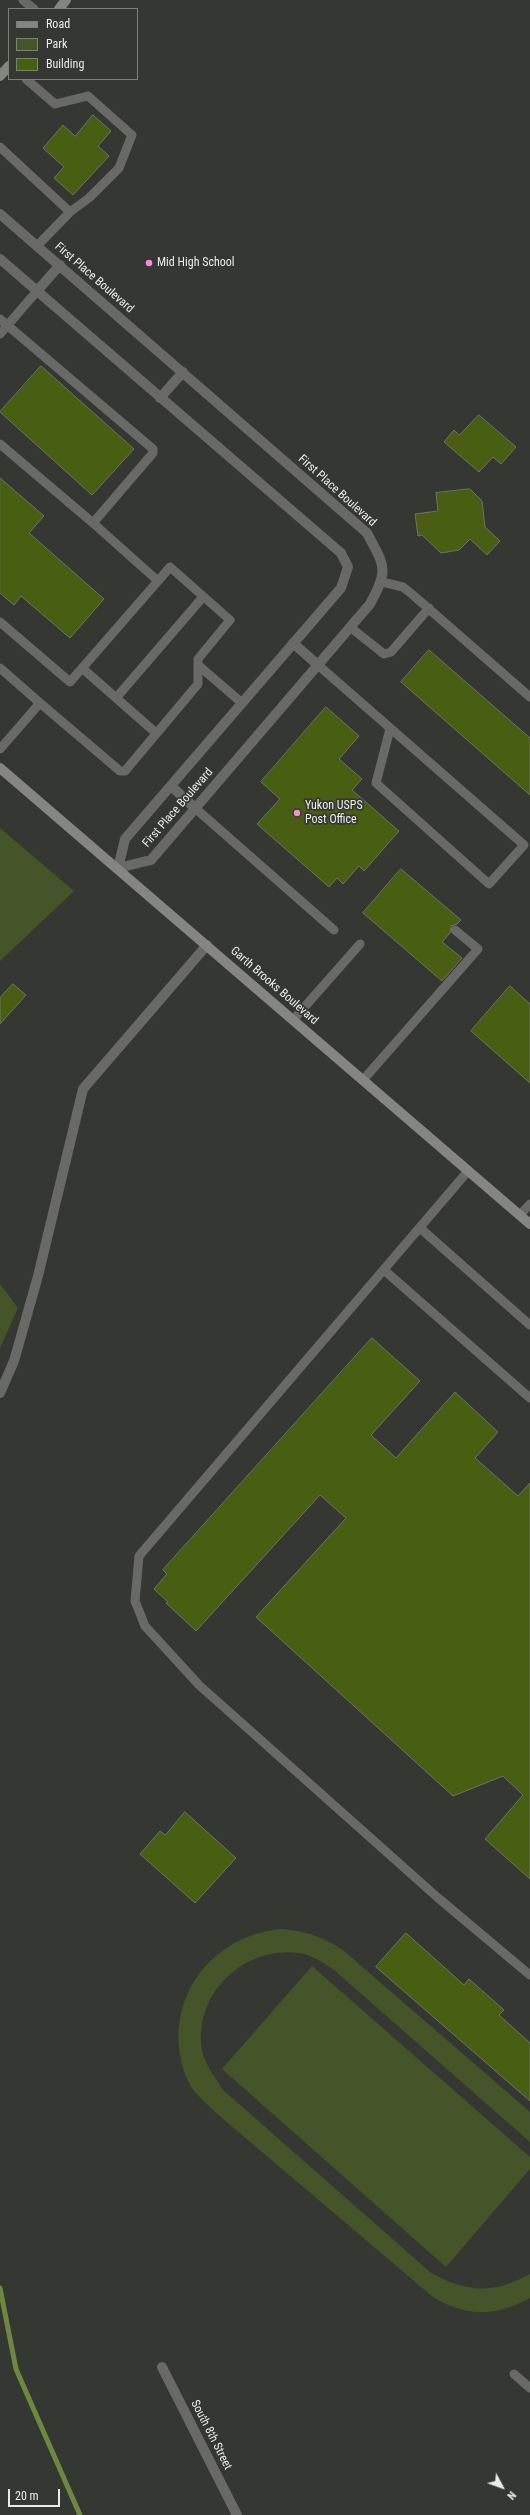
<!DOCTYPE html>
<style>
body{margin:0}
#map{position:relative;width:530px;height:2515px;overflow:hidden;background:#353732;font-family:"Roboto Condensed",sans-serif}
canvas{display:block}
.legend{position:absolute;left:8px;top:8px;width:130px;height:72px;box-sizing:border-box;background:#353732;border:1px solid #7e7f7b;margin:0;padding:5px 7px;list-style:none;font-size:12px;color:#ebece9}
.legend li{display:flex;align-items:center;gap:8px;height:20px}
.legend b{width:20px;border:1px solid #7e7f7b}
.north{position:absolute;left:482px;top:2467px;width:40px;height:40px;-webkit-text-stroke:3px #353732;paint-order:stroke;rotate:131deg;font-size:11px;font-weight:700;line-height:16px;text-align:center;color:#ebece9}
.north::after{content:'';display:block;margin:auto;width:14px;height:18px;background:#ebece9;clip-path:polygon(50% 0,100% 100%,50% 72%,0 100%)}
.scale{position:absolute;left:8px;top:2489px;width:52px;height:18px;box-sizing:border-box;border:2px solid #ebece9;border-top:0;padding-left:5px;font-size:12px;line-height:14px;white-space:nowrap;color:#ebece9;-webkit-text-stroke:3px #353732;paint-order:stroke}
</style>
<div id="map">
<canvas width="530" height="2515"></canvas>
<ul class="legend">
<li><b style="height:5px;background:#858683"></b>Road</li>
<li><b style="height:11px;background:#455429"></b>Park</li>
<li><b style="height:11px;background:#485e10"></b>Building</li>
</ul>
<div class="north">N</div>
<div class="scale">20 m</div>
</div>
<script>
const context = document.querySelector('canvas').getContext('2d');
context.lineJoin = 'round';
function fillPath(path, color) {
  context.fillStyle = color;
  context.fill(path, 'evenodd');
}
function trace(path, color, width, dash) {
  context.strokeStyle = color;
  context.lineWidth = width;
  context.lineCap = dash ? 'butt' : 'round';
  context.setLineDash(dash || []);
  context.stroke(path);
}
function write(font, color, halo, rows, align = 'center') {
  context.font = font + ' "Roboto Condensed",sans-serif';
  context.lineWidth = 3.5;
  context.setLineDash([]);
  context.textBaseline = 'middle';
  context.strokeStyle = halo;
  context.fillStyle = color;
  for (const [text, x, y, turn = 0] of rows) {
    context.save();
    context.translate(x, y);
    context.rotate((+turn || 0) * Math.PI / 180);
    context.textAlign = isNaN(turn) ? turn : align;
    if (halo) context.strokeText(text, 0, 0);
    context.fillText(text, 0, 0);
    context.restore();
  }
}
const green = new Path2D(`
 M0 828 74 891 0 961Z
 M0 1284 18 1308 0 1348Z
 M282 1929C306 1931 324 1937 344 1951L530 2112V2142L334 1970C325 1964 315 1957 304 1954 246 1942 190 1995 203 2054 206 2066 216 2078 222 2089L430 2272C466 2293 494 2294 530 2274V2298C496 2317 466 2317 433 2297L216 2113C207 2103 193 2093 188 2081 157 2009 206 1935 282 1929Z
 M312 1966 530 2157V2169L446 2267 222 2069Z`);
const stream = new Path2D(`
 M0 2288 16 2369 80 2515`);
const building = new Path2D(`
 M93 115 111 131 98 146 109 156 73 195 54 178 64 167 43 148 63 125 75 136Z
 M41 366 134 449 92 495 0 412Z
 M479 415 516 447 501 464 493 457 479 472 444 442 454 430 459 435Z
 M0 478 44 516 29 533 104 599 70 638 21 596 14 605 0 593Z
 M470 489 482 501 485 527 500 541 487 555 470 539 459 550 441 553 422 535 418 536 415 514 438 511 436 493Z
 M429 650 530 738V795L401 682Z
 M326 707 359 736 339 759 362 779 352 790 399 831 364 871 359 866 343 884 337 878 329 887 257 824 280 799 261 782Z
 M401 869 461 920 457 924 451 926 450 933 442 942 462 958 442 981 363 913Z
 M13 984 26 995 0 1024V998Z
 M510 986 530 1004V1083L471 1031Z
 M372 1338 420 1381 371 1435 396 1458 455 1392 498 1432 475 1458 518 1496 530 1483V1879L485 1839 523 1795 503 1776 453 1796 256 1617 346 1518 320 1495 196 1631 166 1603 168 1602 154 1589 167 1574 163 1570Z
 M185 1812 236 1858 195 1903 140 1854 160 1831 165 1835Z
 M406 1933 464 1985 469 1979 504 2010 499 2015 530 2043V2101L376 1967Z`);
const lane = new Path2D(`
 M23 0 34 9
 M26 79 55 104 88 96 132 135 119 168 89 198 70 212
 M0 147 70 212 37 246
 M0 319 153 449V453L93 523 158 581 70 682 0 622
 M0 334 37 291
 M0 444 93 523
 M382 582 403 587 413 595 530 697
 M350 627 384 654 391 652 429 608
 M198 665 242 703
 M318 665 524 845 489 884 376 783 390 729
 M0 668 40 703
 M82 668 156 733
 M116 698 203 597
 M0 749 40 703 120 771H125L198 684V659L230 620 170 567 158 581
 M195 808 334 930
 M293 1020 360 944
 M363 1080 478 949 455 930
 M468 1171 139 1556 135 1601 145 1626 199 1685 437 1897 530 1975
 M520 1215 530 1204
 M420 1228 530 1325
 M384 1270 530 1398
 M514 2374 530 2388`);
const street = new Path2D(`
 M0 214 367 533C385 567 389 569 370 604L151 860 118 868 125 839 341 588 348 567 341 553 0 259
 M37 291 60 265
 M160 398 183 372
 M293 643 318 665
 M171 786 195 808
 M0 1393 14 1361 38 1276 83 1089 207 945
 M162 2367 237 2515`);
const secondary = new Path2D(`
 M59 9 66 0
 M0 76 9 66
 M0 768 530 1224`);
const markers = [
 [149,263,4,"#fc86e4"],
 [297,813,4,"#fc86e4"]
];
const poiNames = [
 ["Mid High School",157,263],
 ["Yukon USPS",305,806],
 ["Post Office",305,820]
];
const streetNames = [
 ["First Place Boulevard",94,278,41],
 ["First Place Boulevard",337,491,42],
 ["First Place Boulevard",178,808,-49],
 ["Garth Brooks Boulevard",274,986,41],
 ["South 8th Street",211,2435,63]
];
fillPath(green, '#455429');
trace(stream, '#6f883f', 5);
fillPath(building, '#485e10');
trace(building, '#70726d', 1);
trace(lane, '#696a67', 9);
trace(street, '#696a67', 10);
trace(secondary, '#858683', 10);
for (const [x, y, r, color] of markers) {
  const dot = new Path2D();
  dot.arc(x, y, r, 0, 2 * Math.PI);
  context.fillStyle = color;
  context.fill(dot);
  trace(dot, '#353732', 1.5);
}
write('12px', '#ebece9', '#353732', poiNames, 'left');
write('12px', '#ebece9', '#353732', streetNames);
</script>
